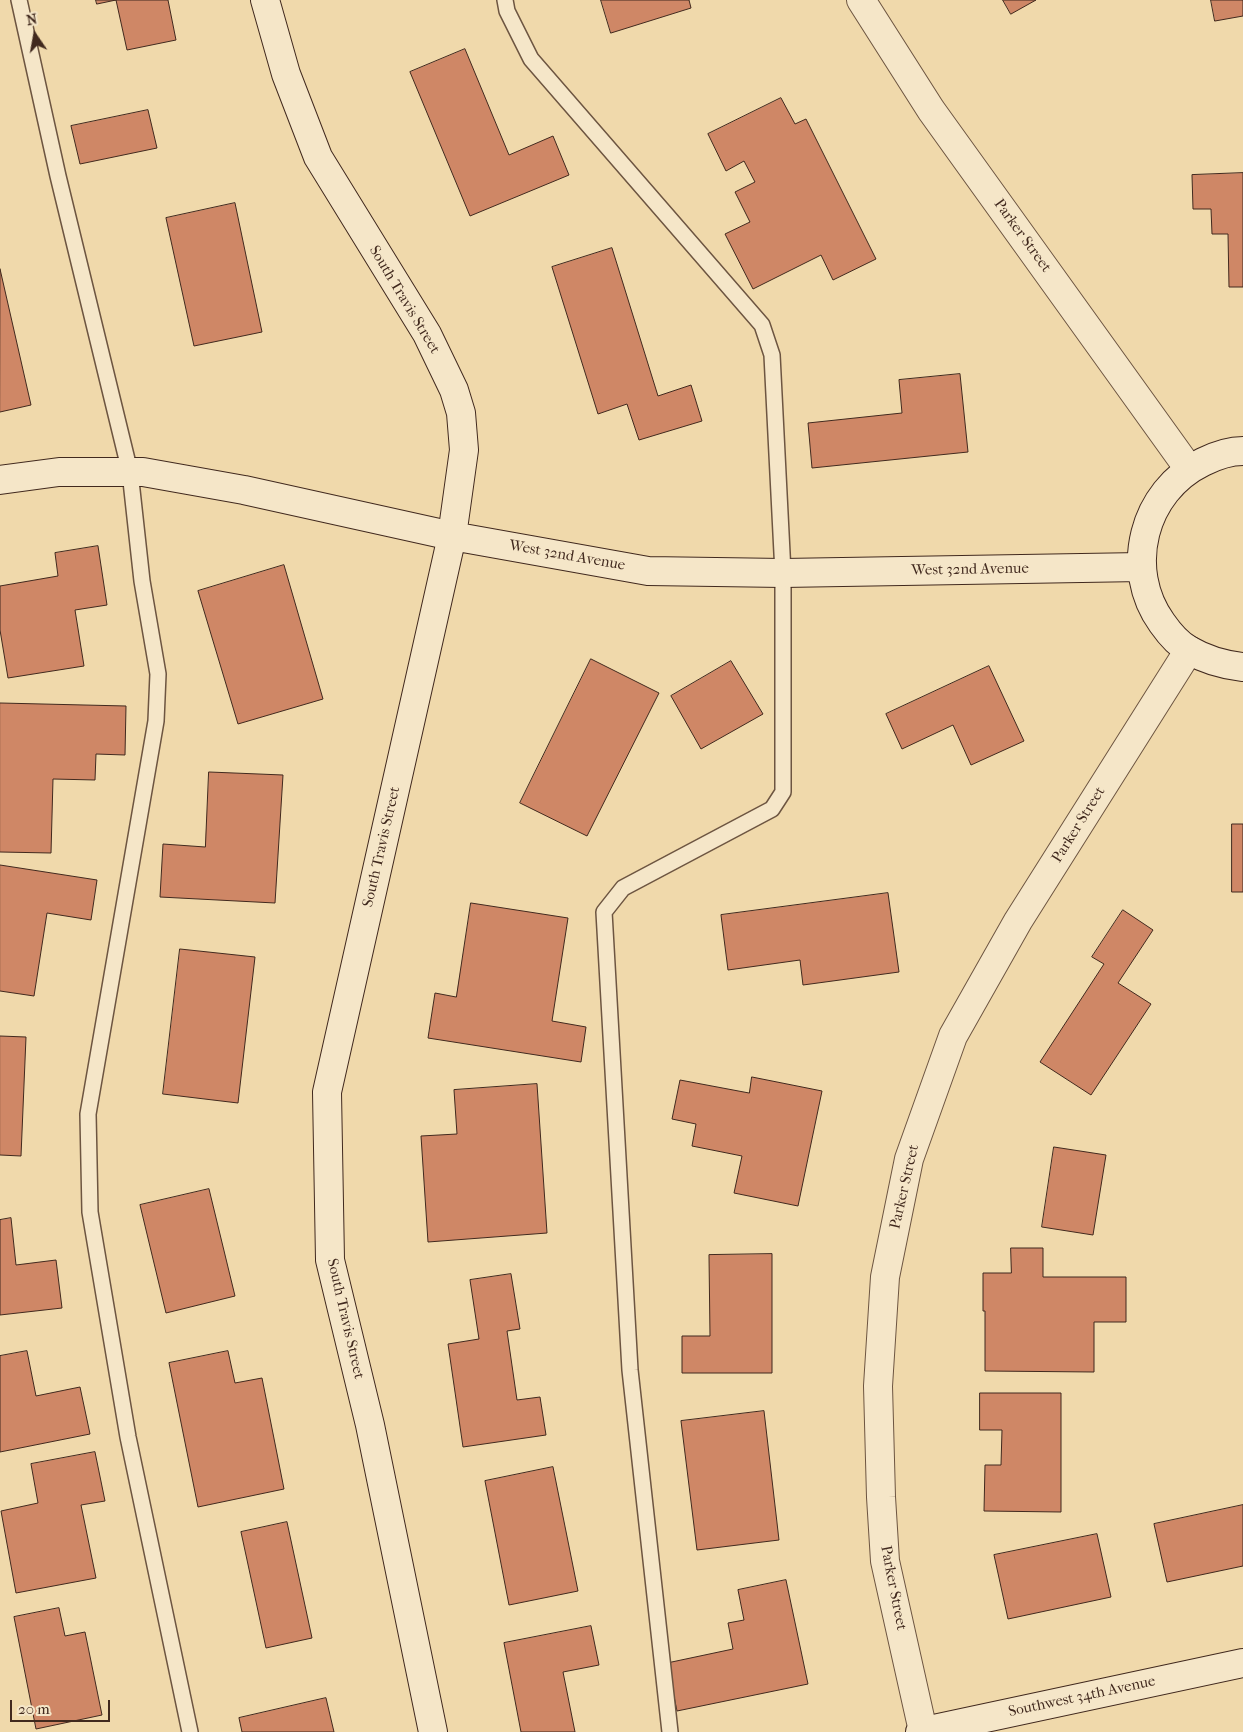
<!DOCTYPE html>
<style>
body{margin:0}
#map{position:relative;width:1243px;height:1732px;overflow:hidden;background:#f0d9ab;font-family:"IM FELL French Canon",serif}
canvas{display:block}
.north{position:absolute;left:10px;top:10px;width:50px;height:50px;-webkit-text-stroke:4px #f5e6c8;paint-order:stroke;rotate:348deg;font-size:14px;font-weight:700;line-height:20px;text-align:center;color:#41291e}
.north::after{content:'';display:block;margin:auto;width:18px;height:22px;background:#41291e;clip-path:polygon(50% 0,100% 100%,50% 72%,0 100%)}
.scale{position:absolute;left:10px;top:1700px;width:100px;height:22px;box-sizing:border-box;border:2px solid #41291e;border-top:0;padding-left:6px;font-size:15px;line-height:18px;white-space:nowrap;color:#41291e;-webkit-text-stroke:4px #f5e6c8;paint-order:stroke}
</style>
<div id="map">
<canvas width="1243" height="1732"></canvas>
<div class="north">N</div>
<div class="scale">20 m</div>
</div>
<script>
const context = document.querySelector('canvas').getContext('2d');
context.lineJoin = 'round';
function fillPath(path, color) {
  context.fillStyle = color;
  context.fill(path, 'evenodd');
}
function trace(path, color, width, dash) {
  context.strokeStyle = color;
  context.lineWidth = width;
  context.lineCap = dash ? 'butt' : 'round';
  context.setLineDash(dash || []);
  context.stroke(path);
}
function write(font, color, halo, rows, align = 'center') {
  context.font = font + ' "IM FELL French Canon",serif';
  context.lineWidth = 4;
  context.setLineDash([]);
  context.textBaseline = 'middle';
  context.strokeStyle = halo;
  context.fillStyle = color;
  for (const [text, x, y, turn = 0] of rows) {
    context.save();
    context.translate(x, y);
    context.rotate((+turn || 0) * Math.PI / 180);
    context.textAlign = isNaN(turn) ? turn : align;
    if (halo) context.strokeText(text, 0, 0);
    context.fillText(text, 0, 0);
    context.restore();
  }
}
const building = new Path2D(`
 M96 0H168L176 40 127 50 116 0 97 4Z
 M601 0H689L691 8 611 33Z
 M1003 0H1036L1011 14Z
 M1211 0H1243V16L1215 21Z
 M465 49 509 155 553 136 569 175 470 216 410 72Z
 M781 98 795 124 806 119 876 259 833 280 821 255 753 289 725 234 750 222 735 192 755 182 744 161 726 171 708 134Z
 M148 110 157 148 80 164 71 126Z
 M1243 173V287H1229L1228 234H1212L1211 209H1193L1192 175Z
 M235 203 262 332 194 346 166 218Z
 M612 248 658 396 691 385 702 421 639 440 627 404 598 414 552 267Z
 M0 269 31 405 0 412Z
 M960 374 968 452 812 468 808 423 902 413 899 380Z
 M98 546 107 605 75 610 84 666 8 678 0 630V586L58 576 55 553Z
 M284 565 323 699 238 724 198 591Z
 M591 659 659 693 587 836 520 803Z
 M731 661 763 714 701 749 671 696Z
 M989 666 1024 741 971 765 953 725 902 749 886 714Z
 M0 703 126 706 125 755 96 754 95 780 53 779 51 853 0 852Z
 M209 772 283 775 275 903 160 897 163 844 205 847Z
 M1232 824H1243V892H1232Z
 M0 865 97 880 91 920 47 913 34 996 0 991Z
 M888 893 899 972 803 985 800 960 728 970 721 915Z
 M471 903 568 918 552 1021 586 1027 581 1062 428 1038 435 993 456 997Z
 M1123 910 1153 930 1118 983 1151 1004 1091 1095 1040 1062 1104 964 1092 957Z
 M180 949 255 957 238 1103 163 1094Z
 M0 1036 26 1037 21 1156 0 1155Z
 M752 1077 822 1091 798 1206 734 1193 742 1156 692 1146 696 1124 672 1119 680 1080 749 1093Z
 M537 1084 547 1233 428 1242 421 1136 457 1134 454 1090Z
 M1054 1147 1106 1155 1093 1235 1042 1227Z
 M209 1189 235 1296 166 1313 140 1205Z
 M11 1218 16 1265 56 1260 62 1308 0 1315V1220Z
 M1011 1248H1043V1277H1126V1322H1094V1372L985 1371V1311H983V1273H1011Z
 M772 1254V1373H682V1336H710L709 1255Z
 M511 1274 520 1329 507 1331 517 1400 540 1397 546 1435 463 1447 448 1344 479 1339 470 1280Z
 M27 1351 36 1396 80 1387 90 1434 0 1452V1356Z
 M228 1351 235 1383 262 1378 284 1489 198 1507 169 1363Z
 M980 1393H1061V1512L984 1511 985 1465H1001L1002 1430H980Z
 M764 1411 779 1540 697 1550 681 1421Z
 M95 1452 105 1501 81 1505 96 1578 16 1593 1 1511 38 1503 31 1464Z
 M553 1467 578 1591 509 1605 485 1481Z
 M1243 1505V1566L1167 1582 1154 1524Z
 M287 1522 312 1638 266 1648 241 1532Z
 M1097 1534 1111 1597 1008 1619 994 1555Z
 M786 1580 808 1684 677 1711 667 1663 733 1649 728 1623 744 1620 738 1590Z
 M59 1608 65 1636 85 1632 102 1715 36 1729 14 1617Z
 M591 1626 599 1665 563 1672 575 1732H521L504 1643Z
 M326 1698 334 1732H242L239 1718Z`);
const lane = new Path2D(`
 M19 0 58 176 130 472 142 581 158 674 156 721 88 1114 90 1212 128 1437 190 1732
 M505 0 507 11 531 59 762 325 772 355 783 573V792L772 809 623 888 604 912 630 1370 670 1732`);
const street = new Path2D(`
 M861 0 931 110 1189 469
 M923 1731 885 1561 881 1497 878 1386 885 1277 909 1159 953 1036 1018 921 1189 650`);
const secondary = new Path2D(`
 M265 0 286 74 318 157 427 334 454 390 461 413 464 450 452 536 327 1092 330 1260 370 1425 433 1732
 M1243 451C1230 451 1215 456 1203 462 1143 491 1123 569 1162 623 1169 633 1178 644 1189 650 1206 660 1224 665 1243 667
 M0 480 59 472H143L244 490 452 536 648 571 783 573 1141 567
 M920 1732 1243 1663`);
const streetNames = [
 ["Parker Street",1022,236,54],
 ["South Travis Street",404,300,59],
 ["West 32nd Avenue",567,556,10],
 ["West 32nd Avenue",970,570,-1],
 ["Parker Street",1079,825,-58],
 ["South Travis Street",382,847,-77],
 ["Parker Street",905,1187,-77],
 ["South Travis Street",345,1319,77],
 ["Parker Street",893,1588,79],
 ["Southwest 34th Avenue",1082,1697,-12]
];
fillPath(building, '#cf8766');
trace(building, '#41291e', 1);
trace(lane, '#6d5541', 18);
trace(street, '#6d5541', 30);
trace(secondary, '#41291e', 30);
trace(lane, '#f5e6c8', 15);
trace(street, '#f5e6c8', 28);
trace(secondary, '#f5e6c8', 28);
write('15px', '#41291e', '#f5e6c8', streetNames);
</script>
